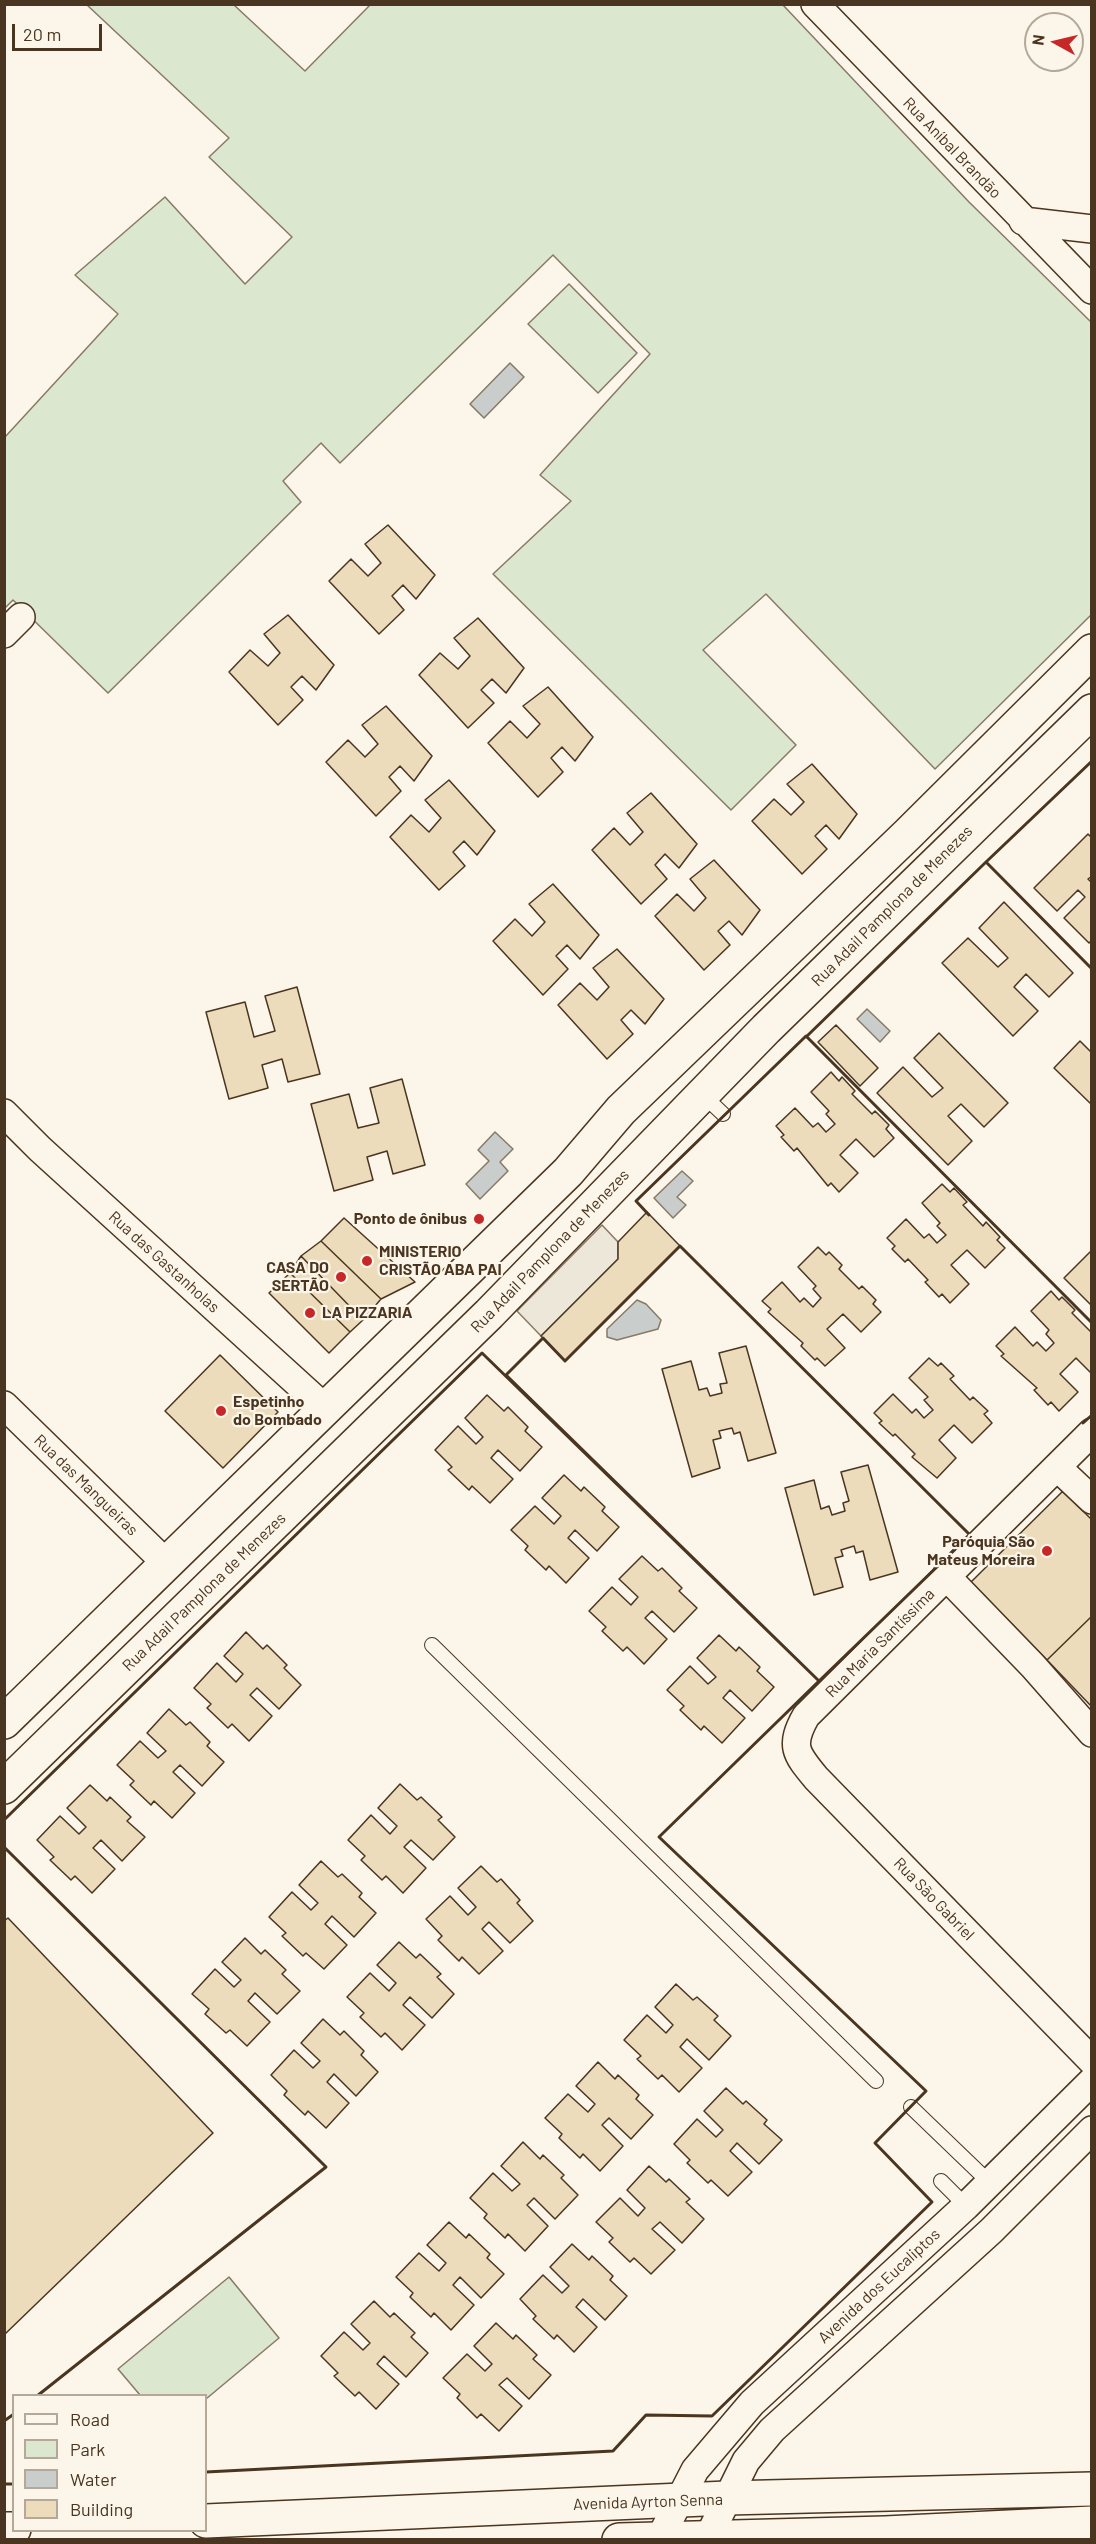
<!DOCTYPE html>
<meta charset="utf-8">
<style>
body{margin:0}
#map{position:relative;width:1096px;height:2544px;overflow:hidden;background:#fbf6e9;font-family:Barlow,sans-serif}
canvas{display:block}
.frame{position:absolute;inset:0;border:6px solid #4a3520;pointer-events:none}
.legend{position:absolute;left:12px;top:2394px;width:195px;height:138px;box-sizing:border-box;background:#fbf6e9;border:2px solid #b4a999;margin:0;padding:8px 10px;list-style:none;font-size:18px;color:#4a3520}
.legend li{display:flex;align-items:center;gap:12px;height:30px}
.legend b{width:30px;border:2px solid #b4a999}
.north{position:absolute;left:1024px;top:12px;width:60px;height:60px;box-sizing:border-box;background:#fbf6e9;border:2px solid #b4a999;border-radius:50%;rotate:278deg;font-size:16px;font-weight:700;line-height:24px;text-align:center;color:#4a3520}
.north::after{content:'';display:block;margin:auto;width:21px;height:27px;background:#c62828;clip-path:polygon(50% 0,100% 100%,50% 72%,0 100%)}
.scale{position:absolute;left:12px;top:24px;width:90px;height:27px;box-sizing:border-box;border:3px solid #4a3520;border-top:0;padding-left:8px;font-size:18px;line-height:21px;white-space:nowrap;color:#4a3520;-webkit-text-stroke:4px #fbf6e9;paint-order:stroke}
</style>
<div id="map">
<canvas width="1096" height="2544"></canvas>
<div class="frame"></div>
<ul class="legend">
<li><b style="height:8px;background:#fbf6e9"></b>Road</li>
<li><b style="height:16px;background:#dce7d0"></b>Park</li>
<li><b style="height:16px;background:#c9cecd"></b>Water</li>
<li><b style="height:16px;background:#ecdcbc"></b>Building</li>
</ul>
<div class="north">N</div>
<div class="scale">20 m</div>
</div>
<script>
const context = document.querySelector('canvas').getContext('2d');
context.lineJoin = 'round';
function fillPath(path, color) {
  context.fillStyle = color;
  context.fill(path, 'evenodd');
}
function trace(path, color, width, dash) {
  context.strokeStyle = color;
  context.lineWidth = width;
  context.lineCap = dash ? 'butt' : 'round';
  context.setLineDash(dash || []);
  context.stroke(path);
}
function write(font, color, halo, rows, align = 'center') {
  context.font = font + ' Barlow,sans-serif';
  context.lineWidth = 4.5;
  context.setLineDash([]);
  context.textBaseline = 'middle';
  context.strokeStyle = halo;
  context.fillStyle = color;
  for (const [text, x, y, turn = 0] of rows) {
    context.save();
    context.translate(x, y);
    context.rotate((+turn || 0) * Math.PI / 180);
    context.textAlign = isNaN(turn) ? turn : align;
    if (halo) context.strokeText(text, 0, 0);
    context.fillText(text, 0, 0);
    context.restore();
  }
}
const green = new Path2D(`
 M87 5H234L305 71 370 5H783L969 202 1091 322V615L935 769 766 594 703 650 796 745 731 810 493 574 571 501 540 475 650 354 553 255 340 463 321 443 283 481 301 502 108 693 13 600 5 608V437L118 314 75 275 165 197 245 284 292 237 209 157 229 138Z
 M569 284 637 353 598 393 528 324Z
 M229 2277 279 2338 206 2399V2396L140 2395 118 2369Z`);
const parking = new Path2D(`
 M602 1225 618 1242V1259L541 1336 517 1311Z`);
const water = new Path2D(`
 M510 363 524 377 484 418 470 404Z
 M867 1009 890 1031 880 1042 857 1019Z
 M495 1132 513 1149 500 1162 508 1171 480 1199 466 1184 489 1161 478 1150Z
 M682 1171 693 1181 677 1197 686 1205 673 1218 654 1198Z
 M637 1300 646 1304 661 1320 658 1329 617 1340 607 1337V1329Z`);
const building = new Path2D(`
 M388 525 435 575 416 599 403 585 392 596 404 610 379 634 329 581 351 559 368 576 381 563 365 544Z
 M288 615 334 665 316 690 302 676 291 687 303 700 278 725 229 672 250 650 268 666 280 653 264 634Z
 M478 618 524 668 506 693 492 679 481 690 494 703 468 728 419 675 440 653 458 669 470 656 454 638Z
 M548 687 593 737 575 761 562 747 551 758 563 772 538 797 488 743 510 721 527 738 540 724 523 706Z
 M386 706 432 756 414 781 400 766 389 777 401 791 376 816 326 762 348 740 365 757 378 744 362 725Z
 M812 764 857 814 839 839 826 825 815 836 827 849 802 874 752 821 774 799 791 815 804 802 787 784Z
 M449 780 495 831 477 855 464 841 453 852 465 866 439 890 390 837 411 815 429 832 441 818 425 800Z
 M651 793 697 844 679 868 665 854 655 865 667 879 641 904 592 850 614 828 630 845 643 832 627 813Z
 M1088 834 1092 838V876L1088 879 1092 883V940L1089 943 1064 918 1085 897 1078 890 1057 911 1034 888Z
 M714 860 760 910 742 935 729 921 718 931 730 945 704 970 655 916 677 894 694 911 706 898 690 879Z
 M553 884 599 935 580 959 567 945 556 956 568 969 543 995 493 941 515 919 532 936 545 922 529 904Z
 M1004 902 1073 973 1049 997 1026 974 1014 987 1038 1011 1013 1036 942 963 968 938 998 967 1008 958 979 928Z
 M617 949 664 999 645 1024 631 1010 621 1020 633 1034 607 1059 558 1005 580 983 597 1000 609 987 593 968Z
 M297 987 320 1074 288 1082 282 1059 262 1065 268 1088 229 1099 206 1012 245 1002 254 1037 275 1031 265 996Z
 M836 1025 878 1068 860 1086 818 1042Z
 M939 1033 1008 1103 984 1127 961 1104 948 1116 972 1141 948 1165 877 1093 903 1067 932 1097 943 1088 914 1058Z
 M1080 1041 1092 1053V1105L1054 1068Z
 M831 1072 839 1081 842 1077 855 1091 852 1094 872 1114 875 1111 889 1125 886 1129 894 1138 874 1157 856 1139 840 1155 858 1173 839 1192 831 1183 828 1186 797 1148 794 1151 781 1137 784 1135 776 1126 795 1108 813 1127 818 1123 826 1132 835 1124 826 1114 829 1111 811 1092Z
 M402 1079 425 1165 393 1174 387 1151 367 1157 373 1180 334 1191 311 1104 349 1094 358 1128 379 1123 370 1088Z
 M942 1184 950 1192 954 1188 967 1202 963 1205 983 1226 986 1222 1000 1237 997 1240 1005 1248 985 1268 967 1250 951 1265 969 1284 950 1303 942 1294 939 1297 925 1282 928 1280 908 1259 905 1262 892 1249 895 1246 887 1238 906 1219 924 1238 929 1234 937 1243 946 1235 937 1226 940 1223 922 1203Z
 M647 1212 680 1246 565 1361 541 1336 618 1259V1242Z
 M344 1218 415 1282 381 1299 321 1241Z
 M321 1241 381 1299 363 1320 301 1256Z
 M818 1247 826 1255 829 1252 842 1265 839 1269 859 1289 862 1286 876 1300 873 1304 881 1312 861 1332 843 1314 827 1329 845 1348 825 1366 817 1358 815 1360 801 1346 803 1343 768 1312 771 1309 762 1301 782 1282 800 1302 804 1298 813 1307 821 1298 813 1289 816 1286 798 1267Z
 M1090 1252 1092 1253V1306L1064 1278Z
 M301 1256 363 1320 350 1332 290 1273Z
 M290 1273 350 1332 329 1353 269 1293Z
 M1051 1291 1059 1300 1062 1297 1075 1310 1072 1313 1092 1333V1374L1076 1358 1060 1374 1078 1392 1059 1411 1051 1402 1048 1405 1034 1390 1037 1388 1001 1356 1004 1354 996 1346 1015 1327 1033 1346 1037 1342 1046 1351 1054 1343 1046 1334 1049 1330 1031 1311Z
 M746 1346 776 1453 748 1461 740 1432 734 1434 732 1428 719 1431 721 1438 713 1440 720 1468 692 1477 662 1369 691 1361 699 1390 707 1388 710 1396 722 1393 720 1384 727 1383 719 1353Z
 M220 1355 278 1412 223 1468 165 1411Z
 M929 1358 938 1366 941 1363 954 1376 950 1379 970 1400 973 1397 988 1411 984 1414 992 1423 972 1443 954 1425 939 1440 956 1458 937 1478 912 1457 915 1454 895 1434 893 1436 879 1423 882 1421 874 1413 893 1394 912 1413 916 1409 924 1418 933 1410 924 1400 928 1397 909 1378Z
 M487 1395 504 1411 508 1407 528 1427 525 1431 542 1447 520 1471 498 1450 491 1458 513 1479 490 1503 472 1486 469 1490 448 1470 452 1467 435 1450 458 1426 476 1444 483 1437 465 1418Z
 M868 1465 898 1572 870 1580 863 1551 856 1553 854 1546 841 1550 843 1556 835 1558 843 1587 814 1595 785 1488 814 1480 821 1509 829 1506 832 1515 845 1511 843 1503 849 1501 841 1472Z
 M564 1475 581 1491 584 1487 605 1507 602 1511 619 1527 597 1551 575 1530 568 1538 589 1558 566 1583 549 1566 546 1570 525 1550 528 1546 511 1530 535 1506 554 1524 561 1516 542 1498Z
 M1063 1491 1092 1520V1616L1047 1660 971 1582Z
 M642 1556 658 1571 662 1568 682 1588 679 1591 697 1608 674 1632 652 1611 645 1618 667 1639 644 1664 627 1647 623 1651 602 1631 606 1627 589 1611 612 1587 631 1605 638 1597 619 1579Z
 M1092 1616V1707L1047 1660Z
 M246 1632 263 1649 267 1645 287 1665 284 1668 301 1685 279 1709 257 1688 250 1695 272 1716 249 1741 232 1724 228 1728 207 1708 211 1704 194 1688 217 1663 236 1682 243 1674 224 1656Z
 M719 1635 736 1651 739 1647 760 1667 757 1671 774 1687 752 1711 730 1690 723 1698 745 1718 722 1743 704 1726 701 1730 680 1710 684 1706 667 1690 690 1666 708 1684 716 1677 697 1658Z
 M169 1709 186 1725 190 1722 210 1742 207 1746 224 1762 202 1786 180 1765 173 1772 195 1793 172 1818 154 1801 151 1805 130 1785 134 1781 117 1765 140 1741 158 1758 166 1751 147 1733Z
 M400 1784 417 1800 421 1797 442 1817 438 1820 455 1837 433 1860 411 1840 404 1847 426 1868 403 1893 386 1876 382 1880 361 1860 365 1856 348 1840 371 1815 390 1834 397 1826 378 1808Z
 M90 1785 107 1801 110 1797 131 1817 127 1821 145 1837 122 1861 101 1840 93 1848 115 1869 92 1893 75 1876 71 1880 50 1860 54 1857 37 1840 60 1816 79 1834 86 1827 67 1808Z
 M321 1861 338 1877 342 1874 362 1893 359 1897 376 1913 354 1937 332 1916 325 1924 347 1945 324 1969 306 1953 303 1956 282 1936 286 1933 269 1917 292 1892 311 1910 318 1903 299 1885Z
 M481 1866 497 1882 501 1879 520 1900 517 1903 533 1921 510 1943 489 1922 482 1929 503 1951 479 1974 462 1957 459 1961 438 1940 442 1936 426 1919 450 1896 468 1915 476 1907 458 1888Z
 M8 1918 213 2133 4 2335V1921Z
 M245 1938 261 1954 265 1950 286 1970 282 1974 300 1991 277 2014 255 1993 248 2001 270 2022 247 2046 230 2030 226 2033 205 2014 209 2009 192 1994 215 1969 234 1987 241 1980 222 1962Z
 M399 1942 416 1958 420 1954 441 1974 437 1977 454 1994 432 2018 410 1997 403 2005 425 2025 402 2050 385 2033 381 2037 360 2017 364 2013 347 1997 370 1973 389 1991 396 1983 377 1965Z
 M676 1984 693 2000 697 1997 718 2016 714 2020 731 2036 709 2060 687 2039 680 2047 702 2068 679 2092 662 2075 658 2079 637 2059 641 2056 624 2040 647 2015 666 2033 673 2025 655 2007Z
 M323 2019 340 2035 344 2031 364 2051 361 2055 378 2072 356 2096 334 2074 327 2082 349 2103 326 2128 308 2111 305 2115 284 2095 287 2091 271 2075 294 2050 313 2068 320 2061 301 2043Z
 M598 2062 615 2079 618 2075 639 2095 636 2099 653 2115 631 2139 609 2118 602 2125 623 2146 600 2171 583 2154 580 2158 559 2138 562 2134 545 2118 568 2094 588 2112 595 2104 576 2086Z
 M726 2088 743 2104 746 2101 767 2120 764 2124 782 2140 759 2164 737 2143 730 2151 752 2172 728 2196 711 2180 708 2183 687 2163 690 2160 674 2144 697 2119 716 2137 723 2130 704 2111Z
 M523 2142 540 2159 543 2155 564 2175 561 2178 578 2195 555 2219 534 2198 527 2205 548 2226 525 2251 508 2234 505 2238 484 2218 487 2214 470 2198 493 2173 512 2191 520 2184 501 2166Z
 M649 2166 666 2182 669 2179 690 2199 686 2202 704 2219 682 2243 660 2222 652 2229 675 2250 651 2274 634 2258 630 2262 609 2242 613 2238 596 2222 620 2198 638 2216 645 2208 627 2190Z
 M449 2222 466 2238 469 2234 490 2254 487 2258 504 2274 481 2298 460 2277 453 2285 474 2305 451 2330 434 2313 431 2317 410 2297 413 2293 396 2277 419 2253 439 2271 446 2263 427 2245Z
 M572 2244 589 2260 592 2256 613 2276 610 2280 627 2296 605 2320 583 2299 576 2307 597 2327 574 2352 557 2335 554 2339 533 2319 536 2316 520 2299 543 2275 562 2293 569 2286 550 2267Z
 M374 2301 390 2317 394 2313 415 2333 411 2337 428 2353 406 2377 384 2356 377 2364 399 2384 376 2409 359 2392 355 2396 334 2376 338 2373 321 2356 344 2332 363 2350 370 2343 351 2324Z
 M496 2323 513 2339 516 2335 537 2355 533 2359 551 2375 529 2399 507 2378 499 2385 522 2406 499 2431 481 2414 477 2418 457 2398 460 2394 443 2378 467 2354 485 2371 492 2364 474 2346Z`);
const service = new Path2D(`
 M702 1094 723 1114
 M432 1645 876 2081
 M911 2107 990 2183
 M941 2181 966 2206`);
const minor = new Path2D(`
 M815 4 1092 290
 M1023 221 1092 229
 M4 634 21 617
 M4 1113 40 1149 326 1409
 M4 1405 168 1565
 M1092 1432 806 1716C789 1746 796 1754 816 1778L1092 2061
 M1057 1467 1092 1500
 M946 1576 1033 1666 1092 1733
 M659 2540 695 2470 752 2403 966 2206 1092 2081
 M707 2540 746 2461 772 2430 991 2231 1092 2130`);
const secondary = new Path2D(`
 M4 1722 568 1172 621 1110 908 834 1092 651
 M4 1787 489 1314 766 1029 1092 711`);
const primary = new Path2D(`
 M206 2521 727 2498 1092 2489
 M4 2529H14
 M619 2540 885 2533 1092 2523`);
const wall = new Path2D(`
 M986 862 1092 761
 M806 1037 986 862 1092 969
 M649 1215 636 1201 806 1036 1092 1323
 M680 1246 970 1535 819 1681 506 1375 543 1338 565 1361Z
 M1083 1423 1092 1415
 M4 1820 482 1353 819 1681 659 1837 926 2091 875 2143 932 2202 712 2416 646 2415 613 2451 206 2472
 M4 1847 326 2167 37 2396
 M4 2421 14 2414
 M4 2484H14`);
const markers = [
 [479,1219,6,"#c62828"],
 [367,1261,6,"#c62828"],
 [341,1277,6,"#c62828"],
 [310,1313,6,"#c62828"],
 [221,1411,6,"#c62828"],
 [1047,1551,6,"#c62828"]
];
const streetNames = [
 ["Rua Aníbal Brandão",952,148,46],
 ["Rua Adail Pamplona de Menezes",892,906,-45],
 ["Rua Adail Pamplona de Menezes",550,1251,-46],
 ["Rua das Gastanholas",164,1262,42],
 ["Rua das Mangueiras",86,1485,44],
 ["Rua Adail Pamplona de Menezes",204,1592,-44],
 ["Rua Maria Santíssima",880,1643,-45],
 ["Rua São Gabriel",934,1899,46],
 ["Avenida dos Eucaliptos",879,2286,-43],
 ["Avenida Ayrton Senna",648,2502,-2]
];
const poiNames = [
 ["Ponto de ônibus",467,1219],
 ["MINISTERIO",379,1252,"left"],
 ["CRISTÃO ABA PAI",379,1270,"left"],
 ["CASA DO",329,1268],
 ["SERTÃO",329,1286],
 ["LA PIZZARIA",322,1313,"left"],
 ["Espetinho",233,1402,"left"],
 ["do Bombado",233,1420,"left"],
 ["Paróquia São",1035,1542],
 ["Mateus Moreira",1035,1560]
];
fillPath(green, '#dce7d0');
trace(green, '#887966', 1.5);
fillPath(parking, '#ede7d9');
trace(parking, '#887966', 1.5);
fillPath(water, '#c9cecd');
trace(water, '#887966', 1.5);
fillPath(building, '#ecdcbc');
trace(building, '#4a3520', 1.5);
trace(service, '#4a3520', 16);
trace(minor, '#4a3520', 30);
trace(secondary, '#4a3520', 36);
trace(primary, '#4a3520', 36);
trace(service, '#fbf6e9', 14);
trace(minor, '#fbf6e9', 27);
trace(secondary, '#fbf6e9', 33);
trace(primary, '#fbf6e9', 33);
trace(wall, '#4a3520', 3);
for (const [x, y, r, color] of markers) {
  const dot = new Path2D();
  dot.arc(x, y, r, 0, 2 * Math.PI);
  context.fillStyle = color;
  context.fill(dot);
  trace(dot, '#fbf6e9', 2);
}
write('16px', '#4a3520', '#fbf6e9', streetNames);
write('bold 16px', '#4a3520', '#fbf6e9', poiNames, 'right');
</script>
